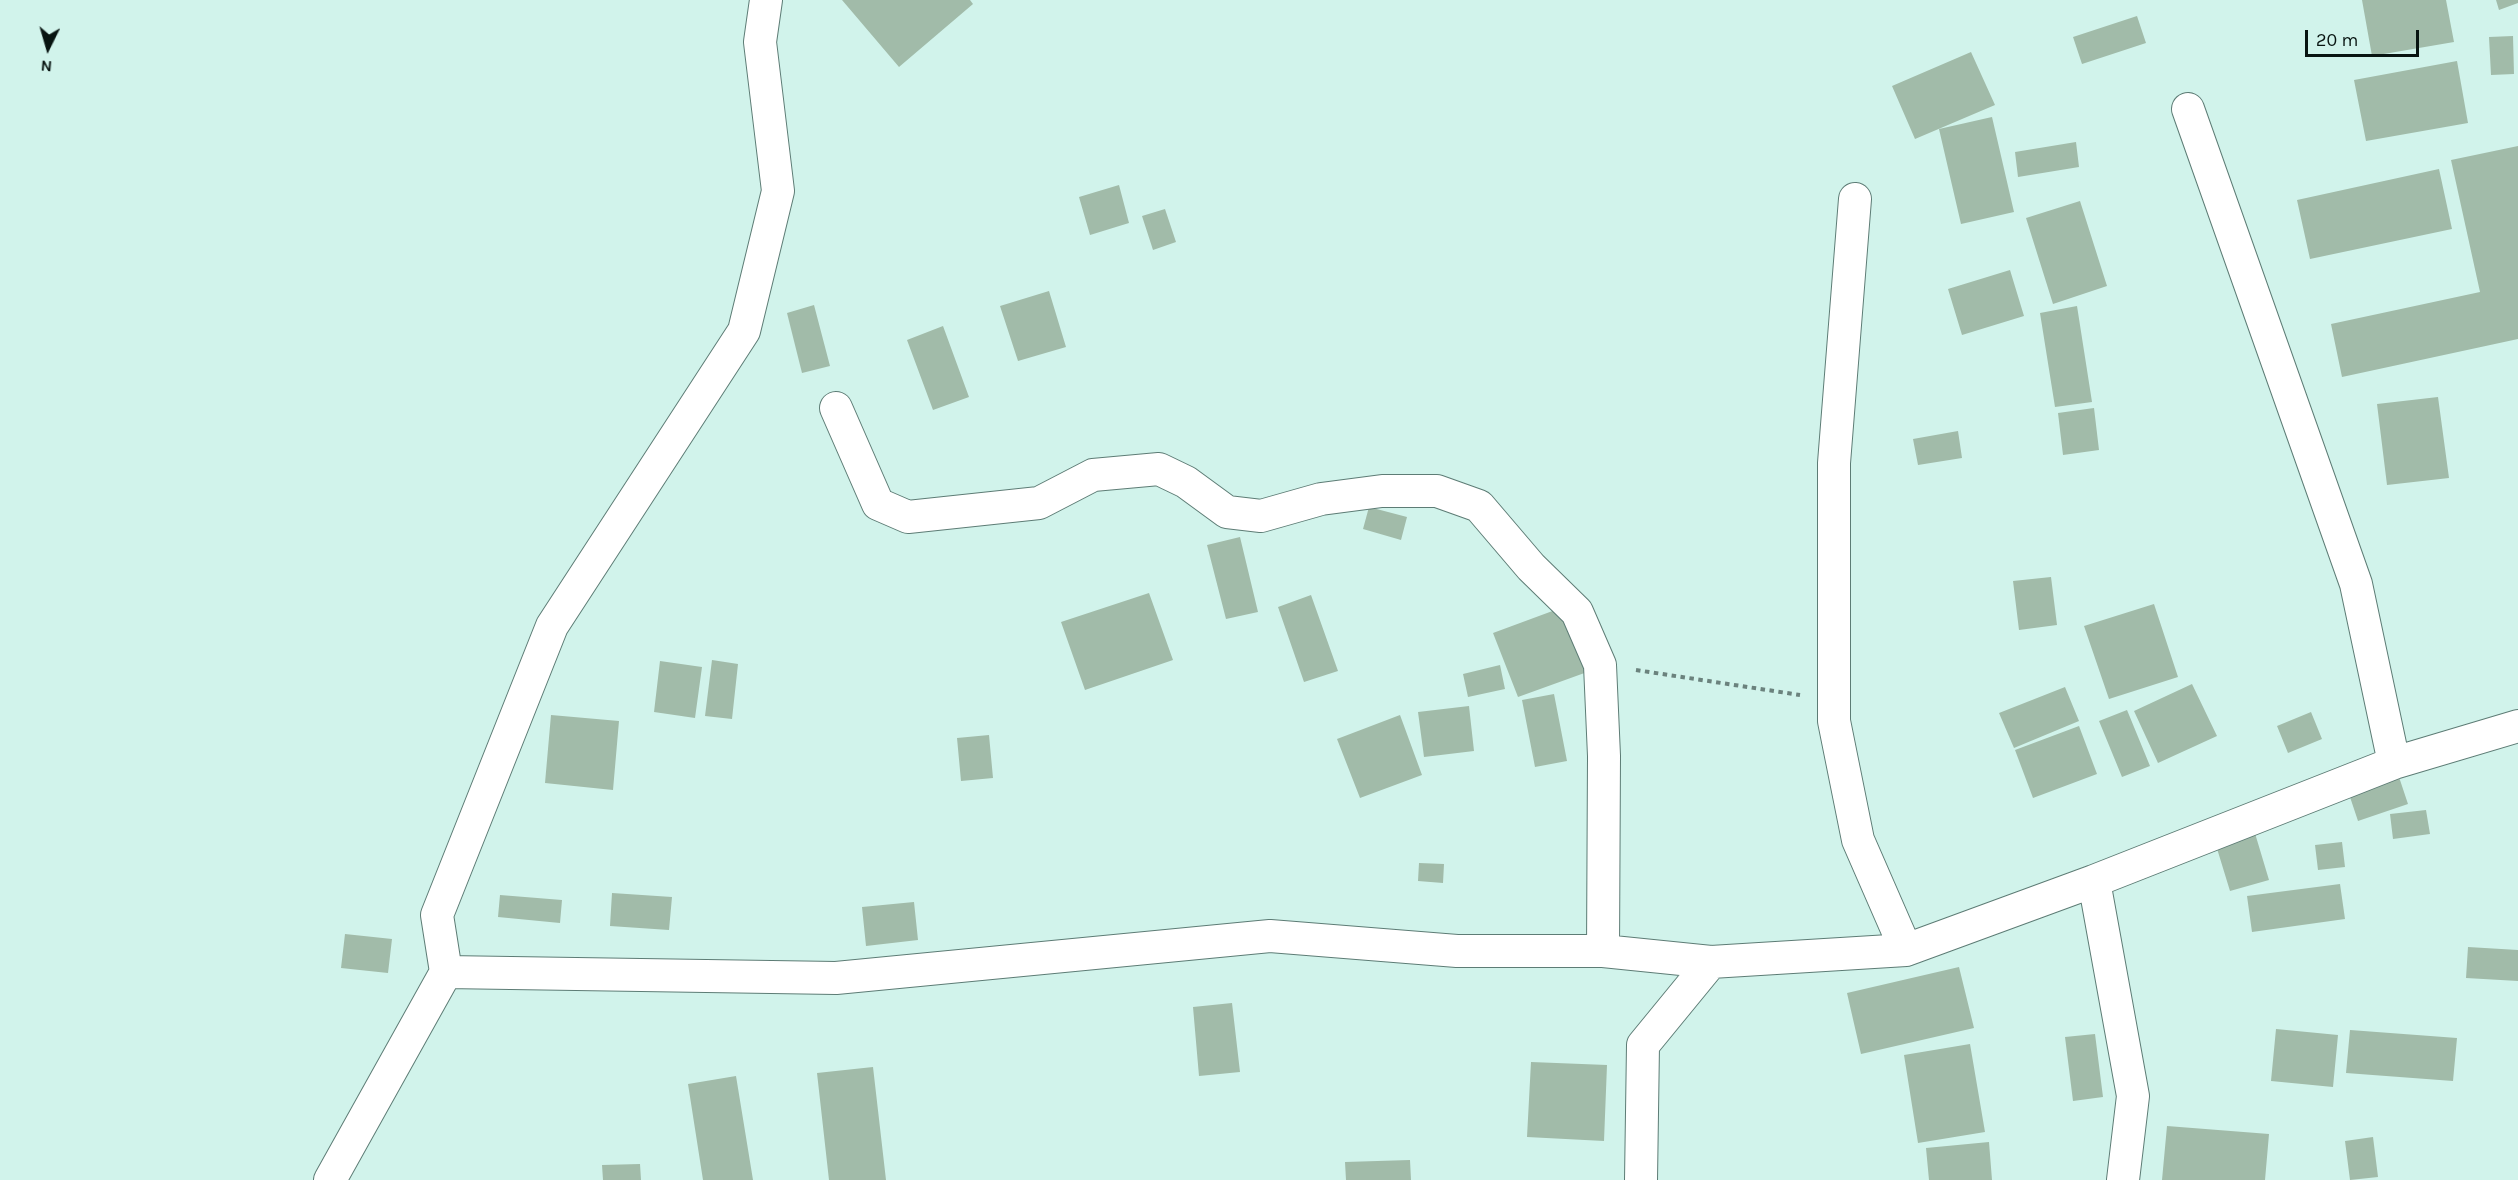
<!DOCTYPE html>
<style>
body{margin:0}
#map{position:relative;width:2518px;height:1180px;overflow:hidden;background:#d1f3eb;font-family:Karla,sans-serif}
canvas{display:block}
.north{position:absolute;left:18px;top:18px;width:60px;height:60px;-webkit-text-stroke:4px #d1f3eb;paint-order:stroke;rotate:185deg;font-size:16px;font-weight:700;line-height:24px;text-align:center;color:#081411}
.north::after{content:'';display:block;margin:auto;width:21px;height:27px;background:#081411;clip-path:polygon(50% 0,100% 100%,50% 72%,0 100%)}
.scale{position:absolute;left:2305px;top:30px;width:114px;height:27px;box-sizing:border-box;border:3px solid #081411;border-top:0;padding-left:8px;font-size:18px;line-height:21px;white-space:nowrap;color:#081411;-webkit-text-stroke:4px #d1f3eb;paint-order:stroke}
</style>
<div id="map">
<canvas width="2518" height="1180"></canvas>
<div class="north">N</div>
<div class="scale">20 m</div>
</div>
<script>
const context = document.querySelector('canvas').getContext('2d');
context.lineJoin = 'round';
function fillPath(path, color) {
  context.fillStyle = color;
  context.fill(path, 'evenodd');
}
function trace(path, color, width, dash) {
  context.strokeStyle = color;
  context.lineWidth = width;
  context.lineCap = dash ? 'butt' : 'round';
  context.setLineDash(dash || []);
  context.stroke(path);
}
const building = new Path2D(`
 M842 0H970L973 4 899 67Z
 M2362 0H2446L2454 42 2372 56Z
 M2496 0H2518V3L2499 10Z
 M2137 16 2146 43 2082 64 2073 37Z
 M2513 36 2514 74 2491 75 2489 37Z
 M1971 52 1995 105 1915 139 1892 86Z
 M2457 61 2468 123 2366 141 2354 80Z
 M1992 117 2014 212 1961 224 1939 129Z
 M2076 142 2079 167 2018 177 2015 152Z
 M2518 146V339L2342 377 2331 324 2480 292 2451 160Z
 M2439 169 2452 229 2310 259 2297 200Z
 M1119 185 1129 223 1090 235 1079 197Z
 M2080 201 2107 286 2053 304 2026 218Z
 M1165 209 1176 242 1153 250 1142 216Z
 M2010 270 2024 316 1962 335 1948 289Z
 M1049 291 1066 347 1018 361 1000 306Z
 M814 305 830 366 802 373 787 313Z
 M2077 306 2092 402 2055 407 2040 313Z
 M943 326 969 397 933 410 907 340Z
 M2438 397 2449 478 2387 485 2377 404Z
 M2094 408 2099 450 2063 455 2058 413Z
 M1958 431 1962 458 1918 465 1913 439Z
 M1369 507 1407 517 1401 540 1363 529Z
 M1240 537 1258 612 1226 619 1207 545Z
 M2051 577 2057 625 2019 630 2013 581Z
 M1149 593 1173 660 1085 690 1061 622Z
 M1311 595 1338 671 1304 682 1278 607Z
 M2154 604 2178 677 2109 699 2084 626Z
 M1566 606 1590 671 1518 697 1493 633Z
 M712 660 738 664 732 719 705 716Z
 M660 661 702 667 695 718 654 712Z
 M1500 665 1505 689 1468 697 1463 674Z
 M2192 684 2217 736 2158 763 2134 711Z
 M2065 687 2079 721 2014 748 1999 713Z
 M1554 694 1567 761 1535 767 1522 700Z
 M1469 706 1474 751 1424 757 1418 712Z
 M2127 710 2150 766 2122 777 2099 721Z
 M2311 712 2322 739 2288 753 2277 726Z
 M551 715 619 721 613 790 545 783Z
 M1400 715 1422 775 1360 798 1337 739Z
 M2079 726 2097 774 2033 798 2015 750Z
 M989 735 993 778 961 781 957 738Z
 M2398 774 2408 804 2358 821 2348 791Z
 M2426 810 2430 834 2393 839 2390 814Z
 M2254 830 2269 880 2230 891 2215 842Z
 M2342 842 2345 867 2318 870 2315 845Z
 M1419 863 1444 864 1443 883 1418 881Z
 M2340 884 2345 919 2252 932 2247 896Z
 M612 893 672 897 669 930 610 926Z
 M500 895 562 900 560 923 498 917Z
 M914 902 918 940 866 946 862 907Z
 M345 934 392 939 388 973 341 968Z
 M2468 947 2518 950V981L2466 978Z
 M1959 967 1974 1028 1861 1054 1847 993Z
 M1232 1003 1240 1072 1199 1076 1193 1007Z
 M2276 1029 2338 1035 2333 1087 2271 1081Z
 M2350 1030 2457 1038 2453 1081 2346 1073Z
 M2095 1034 2103 1097 2073 1101 2065 1037Z
 M1970 1044 1985 1132 1918 1143 1904 1055Z
 M1531 1062 1607 1065 1604 1141 1527 1137Z
 M873 1067 886 1180H829L817 1073Z
 M736 1076 753 1180H703L688 1084Z
 M2167 1126 2269 1134 2265 1180H2162Z
 M2373 1137 2378 1177 2350 1180 2345 1141Z
 M1989 1142 1992 1180H1929L1926 1148Z
 M1410 1160 1411 1180H1346L1345 1162Z
 M640 1164 641 1180H603L602 1165Z`);
const path = new Path2D(`
 M1636 670 1800 695`);
const minor = new Path2D(`
 M2188 109 2356 584 2394 763
 M1855 199 1834 463V721L1858 840 1906 950
 M836 408 878 504 908 517 1039 503 1093 475 1159 469 1186 482 1227 512 1261 516 1321 499 1382 491H1437L1479 506 1531 567 1577 612 1600 665 1604 756 1603 951
 M446 972 437 915 552 626 744 331 778 191 760 42 766 0
 M330 1180 446 972 836 978 1270 936 1457 951H1603L1711 962 1906 950 2094 881
 M1641 1180 1643 1045 1711 962
 M2123 1180 2133 1096 2094 881 2394 763 2518 726`);
fillPath(building, '#a1bba9');
trace(minor, '#5d7c75', 34);
trace(path, '#6b827d', 4, [4.5, 4.5]);
trace(minor, '#fff', 32);
</script>
